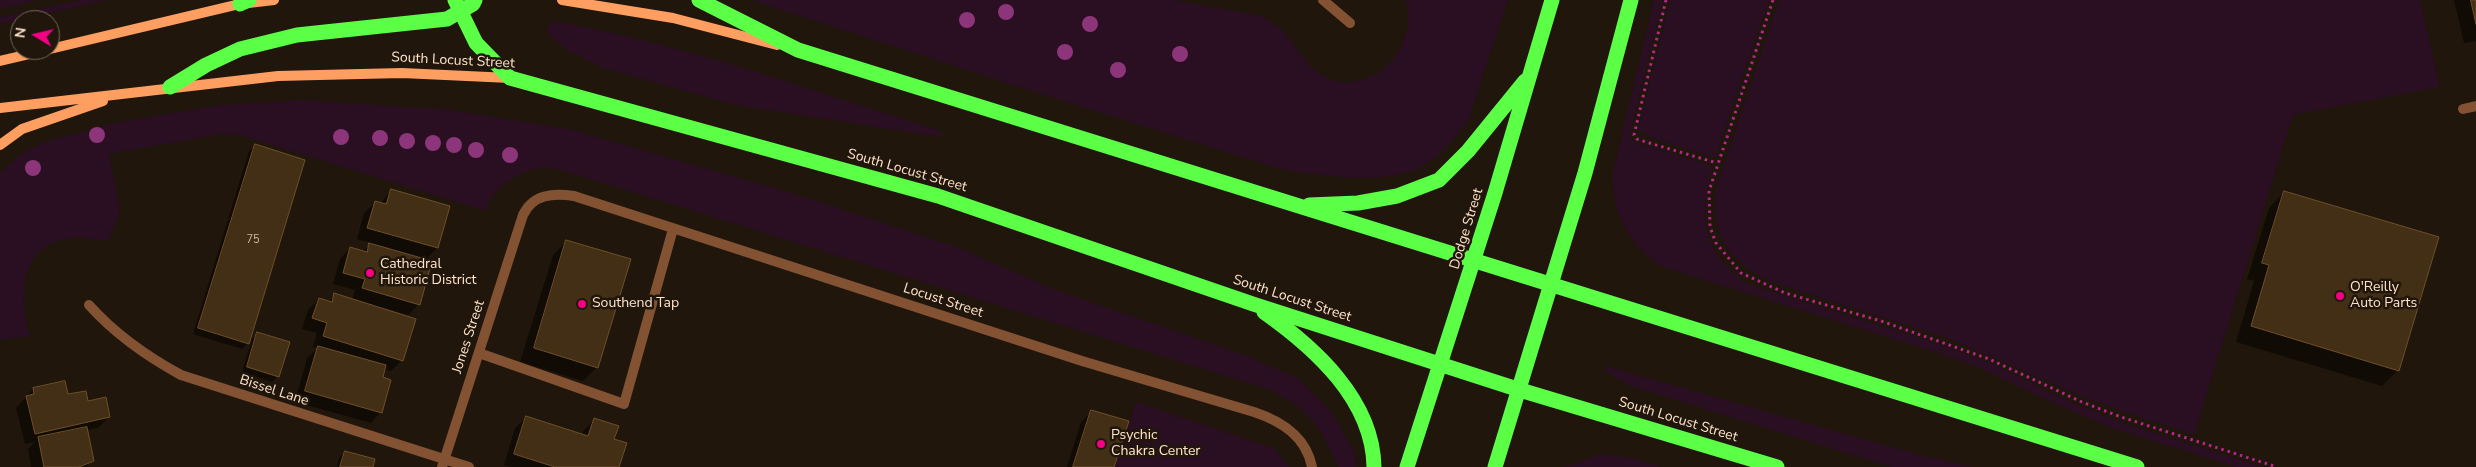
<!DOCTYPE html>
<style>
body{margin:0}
#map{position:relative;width:2476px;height:467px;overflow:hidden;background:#20160b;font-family:"Nunito Sans",sans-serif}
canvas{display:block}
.north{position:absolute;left:10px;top:10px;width:50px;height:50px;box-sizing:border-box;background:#20160b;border:1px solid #796857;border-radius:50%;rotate:279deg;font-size:14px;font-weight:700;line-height:20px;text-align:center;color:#ffe3ca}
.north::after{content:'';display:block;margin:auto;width:18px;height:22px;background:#f50084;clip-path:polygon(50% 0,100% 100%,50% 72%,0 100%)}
</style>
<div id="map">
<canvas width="2476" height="467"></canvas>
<div class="north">N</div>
</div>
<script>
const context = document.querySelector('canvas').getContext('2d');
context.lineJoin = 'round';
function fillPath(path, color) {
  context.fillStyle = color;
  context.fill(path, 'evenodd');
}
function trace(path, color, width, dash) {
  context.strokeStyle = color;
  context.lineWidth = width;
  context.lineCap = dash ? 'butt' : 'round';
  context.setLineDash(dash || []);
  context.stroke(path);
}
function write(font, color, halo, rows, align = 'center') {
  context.font = font + ' "Nunito Sans",sans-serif';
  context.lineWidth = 5;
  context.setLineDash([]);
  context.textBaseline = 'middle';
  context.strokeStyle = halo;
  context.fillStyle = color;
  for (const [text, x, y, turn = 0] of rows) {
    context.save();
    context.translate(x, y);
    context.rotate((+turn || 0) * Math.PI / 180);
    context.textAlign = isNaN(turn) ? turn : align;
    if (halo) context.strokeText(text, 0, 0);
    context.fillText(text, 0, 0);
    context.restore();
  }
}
const green = new Path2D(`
 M0 0H39L0 9Z
 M81 0H109L0 24V17Z
 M751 0H1174L1262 16 1281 29 1314 71 1329 79 1345 83 1361 80 1377 74 1391 62 1400 48 1408 28V7L1406 0H1508L1468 121 1452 141 1435 158 1417 170 1386 177 1350 178 1284 170 1038 93Z
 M1654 0H1663L1631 130V139L1638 143 1713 166C1699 217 1701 252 1748 284L1940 344 1998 366 2064 399 2124 423 2263 467H2236L2112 428 2042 398 1978 367 1938 353 1660 266C1626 240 1612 214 1613 172Z
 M1670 0H1769L1715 158 1646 136 1638 130Z
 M1779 0H2420L2440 87 2293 115 2194 435 2095 402 1947 338 1771 282C1728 260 1711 238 1716 188Z
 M553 21C685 44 813 91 941 131V137L736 105 603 68 566 49 552 38 546 29Z
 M303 100 451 110 569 129 795 194 956 247 1056 290 1247 356 1297 378 1329 409 1354 451 1356 467H1338C1320 425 1312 413 1271 390L584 177C572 174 558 168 546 168 522 168 492 186 486 211L240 135 223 134 109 154 120 210 109 241C98 240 86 237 74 238 21 240 17 297 30 336L0 340V173L21 154 41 143 119 122 221 105Z
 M1606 366 1913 453 1972 467H1891L1631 386 1605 371Z
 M1136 402 1273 448 1289 467H1115Z
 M1601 454 1633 458 1661 467H1565Z`);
const shadow = new Path2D(`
 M2454 0H2476V41L2464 43Z
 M255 146 248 343 242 349 193 334 249 151Z
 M391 190 437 248 425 260 419 304 408 315 381 307 402 360 391 371 384 369 382 378 381 412 371 423 295 402 307 358 318 348 313 347 317 333 302 329 308 310 319 299 328 302 335 295 352 300 355 290 333 284 340 259 350 248 362 252 370 245 388 250 389 248 357 239 364 213 375 203 380 204Z
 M2284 192 2398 370 2382 386 2236 342 2254 281 2247 279 2269 208Z
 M567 241 597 367 583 381 520 362 553 255Z
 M258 334 278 376 272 382 242 372 252 339Z
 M33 389 87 402 109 417 98 428 86 430 92 461 86 467H31L28 449 35 442 25 444 16 408Z
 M1092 411 1113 467H1067L1081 422Z
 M526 418 582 436 584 430 595 419 613 440 618 467H512L504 465 515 428Z
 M345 452 372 467H337L339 458Z`);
const building = new Path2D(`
 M2471 0H2476V24Z
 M255 144 305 160 249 344 198 328Z
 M391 189 450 206 438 248 367 228 375 201 386 204Z
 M2284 191 2439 237 2399 371 2251 326 2269 265 2262 263Z
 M566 240 631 259 598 368 534 348Z
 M369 243 432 261 420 305 362 288 365 279 343 273 350 247 367 252Z
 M334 293 416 319 403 361 323 336 327 323 312 318 319 298 332 302Z
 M257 332 290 342 279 377 247 367Z
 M318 346 386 365 383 377 391 380 382 413 305 391Z
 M65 381 68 394 86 391 88 401 106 397 110 417 35 434 26 396 34 394 33 388Z
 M1091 410 1129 421 1114 467H1073Z
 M526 416 588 436 594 418 619 426 614 439 627 443 619 467H555L514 454Z
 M87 427 94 461 79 467H44L38 437Z
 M345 451 375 459 373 467H340Z`);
const path = new Path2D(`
 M1666 0 1634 135 1637 139 1646 142 1717 163
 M1773 0 1709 191 1710 227 1716 243 1741 273 1785 293 1881 321 1989 359 2082 402 2121 417 2277 467`);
const lane = new Path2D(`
 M479 353 624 404 673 229`);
const street = new Path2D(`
 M1323 0 1350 23
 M2463 109 2476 106
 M89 305C116 335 146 356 181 375L469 467
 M442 467 523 215C533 194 553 193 574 196L1082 361 1254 412C1281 421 1306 436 1312 467`);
const secondary = new Path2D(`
 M562 0 673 18 777 45
 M50 49 240 4 274 0
 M0 61 47 50
 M0 108 278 76 402 73 510 78
 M0 145 22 129 103 101`);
const highway = new Path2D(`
 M455 0 476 43 510 78 938 196 1253 304 1520 390 1777 467
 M699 0 798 50 2137 467
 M240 4 249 0
 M170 87 206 65 240 49 297 35 447 19 473 4 475 0
 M1309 205 1358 203 1397 196 1439 180 1468 151 1525 81
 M1264 312C1315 348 1373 400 1374 467
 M1407 467 1495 193 1552 0
 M1495 467 1585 173 1631 0`);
const trees = [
 [1006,12],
 [967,20],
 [1090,24],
 [1065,52],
 [1180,54],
 [1118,70],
 [97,135],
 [341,137],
 [380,138],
 [407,141],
 [433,143],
 [454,145],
 [476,150],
 [510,155],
 [33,168]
];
const markers = [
 [370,273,5,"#f50084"],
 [2340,296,5,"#f50084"],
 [582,304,5,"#f50084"],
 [1101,444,5,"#f50084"]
];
const numberNames = [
 ["75",253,240]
];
const streetNames = [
 ["South Locust Street",453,61,3],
 ["South Locust Street",907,171,16],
 ["Dodge Street",1467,229,-73],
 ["South Locust Street",1292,299,18],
 ["Locust Street",943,301,18],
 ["Jones Street",469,337,-72],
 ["Bissel Lane",274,391,18],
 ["South Locust Street",1678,420,17]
];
const poiNames = [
 ["Cathedral",380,265],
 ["Historic District",380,281],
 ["O'Reilly",2350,288],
 ["Auto Parts",2350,304],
 ["Southend Tap",592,304],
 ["Psychic",1111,436],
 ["Chakra Center",1111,452]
];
fillPath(green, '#2a0e21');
fillPath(shadow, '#0007');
fillPath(building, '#422f16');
trace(building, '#6f4f27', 1);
trace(path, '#b7268c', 3, [2.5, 4]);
trace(lane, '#825233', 10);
trace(street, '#825233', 10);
trace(secondary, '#ff9e61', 10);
trace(highway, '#5bff45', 15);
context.fillStyle = '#8d357a';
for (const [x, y] of trees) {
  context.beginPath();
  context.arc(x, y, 8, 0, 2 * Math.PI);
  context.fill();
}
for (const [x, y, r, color] of markers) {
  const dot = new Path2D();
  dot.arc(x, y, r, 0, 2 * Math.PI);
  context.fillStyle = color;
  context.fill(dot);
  trace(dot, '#20160b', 2);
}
write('11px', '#d0b69d', null, numberNames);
write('14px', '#ffe3ca', '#20160b', streetNames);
write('14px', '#ffe3ca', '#20160b', poiNames, 'left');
</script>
